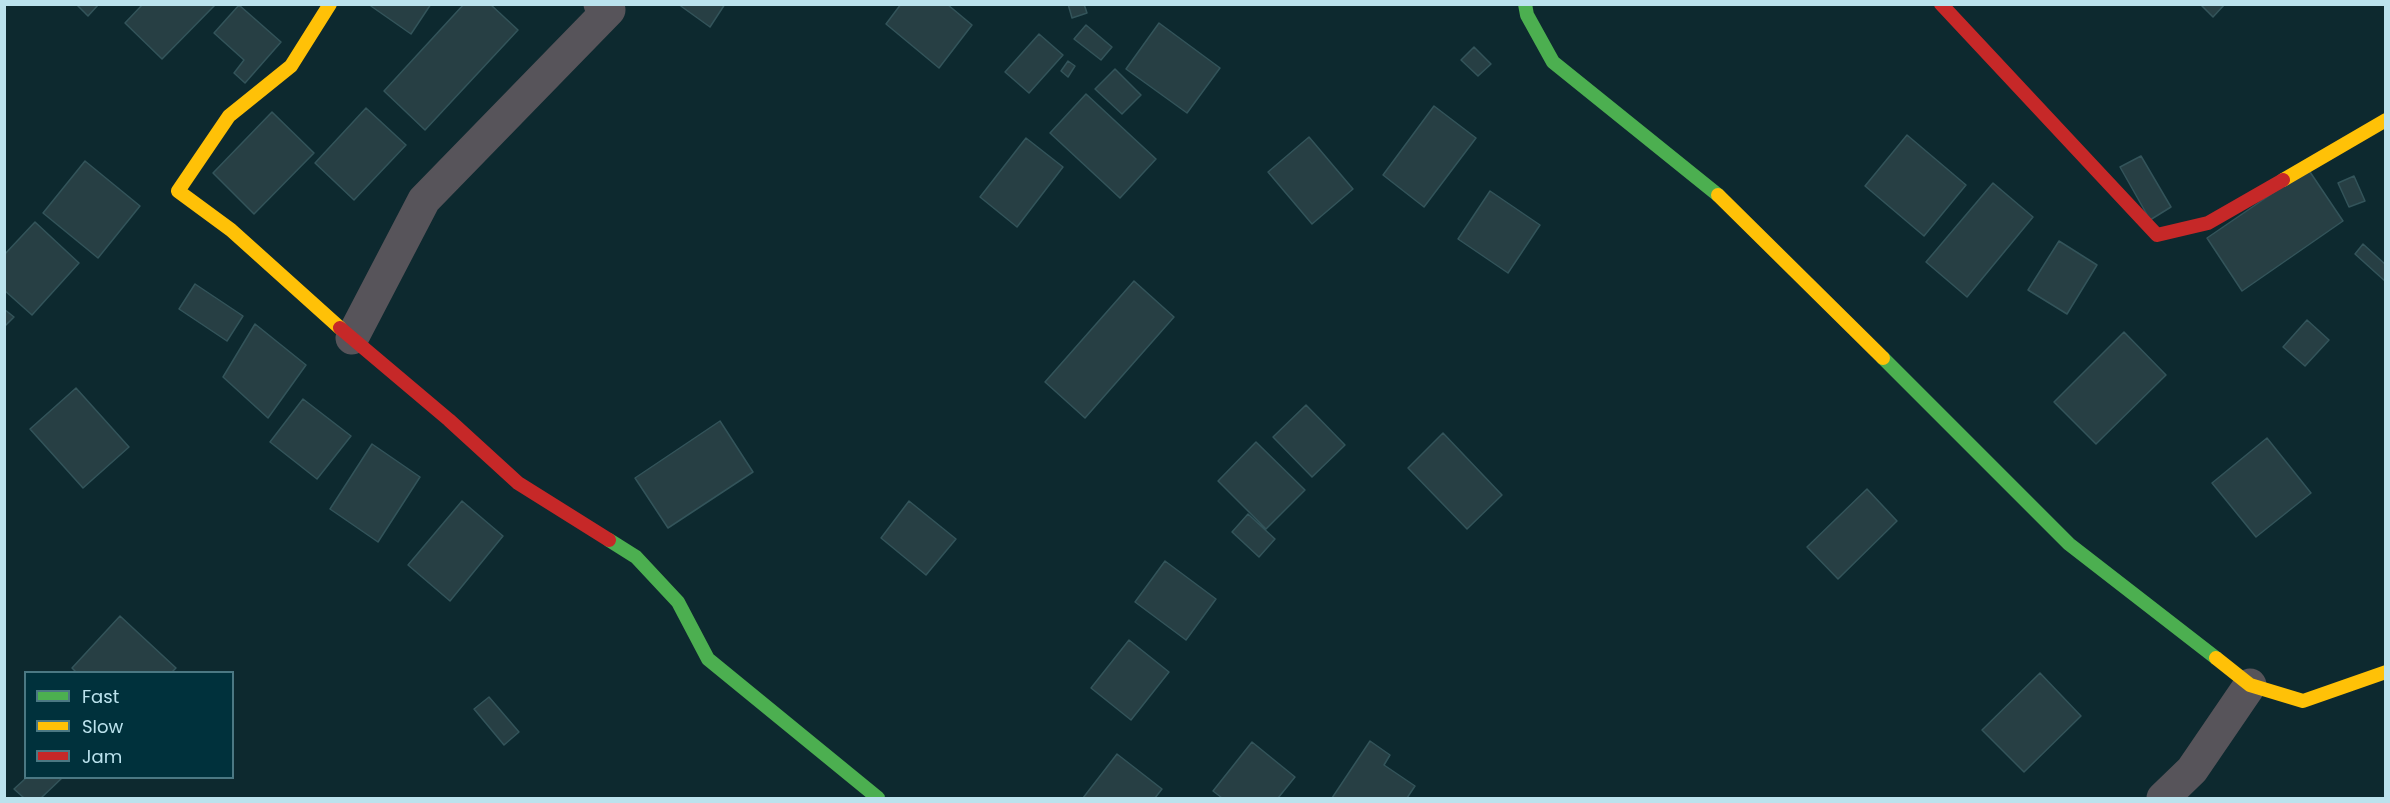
<!DOCTYPE html>
<style>
body{margin:0}
#map{position:relative;width:2390px;height:803px;overflow:hidden;background:#0d292f;font-family:Poppins,sans-serif}
canvas{display:block}
.frame{position:absolute;inset:0;border:6px solid #bbe2ed;pointer-events:none}
.legend{position:absolute;left:24px;top:671px;width:210px;height:108px;box-sizing:border-box;background:#00313c;border:2px solid #4b7883;margin:0;padding:8px 10px;list-style:none;font-size:18px;color:#bbe2ed}
.legend li{display:flex;align-items:center;gap:12px;height:30px}
.legend b{width:30px;border:2px solid #4b7883}
</style>
<div id="map">
<canvas width="2390" height="803"></canvas>
<div class="frame"></div>
<ul class="legend">
<li><b style="height:8px;background:#4caf50"></b>Fast</li>
<li><b style="height:8px;background:#ffc107"></b>Slow</li>
<li><b style="height:8px;background:#c62828"></b>Jam</li>
</ul>
</div>
<script>
const context = document.querySelector('canvas').getContext('2d');
context.lineJoin = 'round';
function fillPath(path, color) {
  context.fillStyle = color;
  context.fill(path, 'evenodd');
}
function trace(path, color, width, dash) {
  context.strokeStyle = color;
  context.lineWidth = width;
  context.lineCap = dash ? 'butt' : 'round';
  context.setLineDash(dash || []);
  context.stroke(path);
}
const building = new Path2D(`
 M76 4H99L88 16Z
 M143 4H215V5L162 59 125 23Z
 M368 4H431L411 34Z
 M464 4H490L518 30 425 130 384 91Z
 M678 4H725L710 27Z
 M901 4H947L972 25 939 68 886 24Z
 M1068 4H1084L1087 13 1072 18Z
 M2200 4H2225L2213 17Z
 M239 5 281 42 245 83 234 73 244 60 214 33Z
 M1159 23 1220 68 1187 113 1126 69Z
 M1086 25 1112 47 1101 60 1074 39Z
 M1039 34 1063 55 1029 93 1005 72Z
 M1474 47 1491 64 1478 76 1461 60Z
 M1068 61 1075 66 1068 77 1061 71Z
 M1115 69 1141 95 1122 114 1095 89Z
 M1086 94 1156 159 1120 198 1050 133Z
 M1434 106 1476 138 1424 207 1383 175Z
 M366 108 406 145 354 200 315 163Z
 M272 112 314 153 254 214 213 173Z
 M1907 135 1966 185 1924 236 1865 186Z
 M1309 137 1353 189 1312 224 1268 172Z
 M1026 138 1063 167 1017 227 980 197Z
 M2141 156 2171 207 2150 220 2120 167Z
 M85 161 140 206 98 258 43 213Z
 M2308 169 2343 221 2242 291 2207 238Z
 M2354 176 2365 201 2349 207 2338 183Z
 M1993 183 2033 217 1967 297 1926 262Z
 M1490 191 1540 225 1508 273 1458 239Z
 M35 222 79 263 32 315 4 290V255Z
 M2059 241 2097 265 2067 314 2028 290Z
 M2363 244 2386 265V282L2355 254Z
 M1134 281 1174 317 1085 418 1045 382Z
 M195 284 243 316 227 341 179 309Z
 M4 309 14 317 4 327Z
 M2307 320 2329 340 2305 366 2283 347Z
 M255 324 306 365 268 418 223 377Z
 M2124 332 2166 375 2096 444 2054 402Z
 M76 388 129 447 83 488 30 429Z
 M303 399 351 436 317 479 270 442Z
 M1306 405 1345 445 1312 477 1273 437Z
 M720 421 753 472 668 528 635 478Z
 M1443 433 1502 495 1467 529 1408 468Z
 M2267 438 2311 493 2256 537 2212 483Z
 M1256 442 1305 490 1266 529 1218 481Z
 M372 444 420 477 378 542 330 509Z
 M1867 489 1897 521 1838 579 1807 547Z
 M462 501 503 536 450 601 408 565Z
 M909 501 956 539 926 575 881 538Z
 M1248 514 1275 539 1259 557 1232 532Z
 M1165 561 1216 599 1186 640 1135 602Z
 M120 616 176 668 172 672H76L72 668Z
 M1129 640 1169 672 1131 720 1091 688Z
 M2040 673 2081 716 2024 772 1982 730Z
 M489 697 519 732 504 745 474 709Z
 M1370 741 1390 755 1384 765 1415 786 1407 798H1332Z
 M1252 742 1295 777 1278 798H1222L1213 791Z
 M1117 754 1162 789 1155 798H1083Z
 M26 778H62L41 798H24L14 789Z`);
const street = new Path2D(`
 M352 338 424 200 609 10 600 4
 M2163 798 2192 770 2250 685`);
const fast = new Path2D(`
 M1525 4 1527 15 1553 62 1718 195
 M1883 358 2069 544 2216 658
 M609 540 636 557 678 602 708 659 878 798`);
const slow = new Path2D(`
 M330 4 291 66 229 116 178 191 231 230 340 328
 M2283 180 2386 120
 M1718 195 1883 358
 M2216 658 2250 685 2303 701 2386 672`);
const jam = new Path2D(`
 M1941 4 2157 235 2208 223 2283 180
 M340 328 449 420 518 483 609 540`);
fillPath(building, '#273f44');
trace(building, '#33545a', 1.5);
trace(street, '#57545a', 33);
trace(fast, '#4caf50', 14);
trace(slow, '#ffc107', 14);
trace(jam, '#c62828', 14);
</script>
